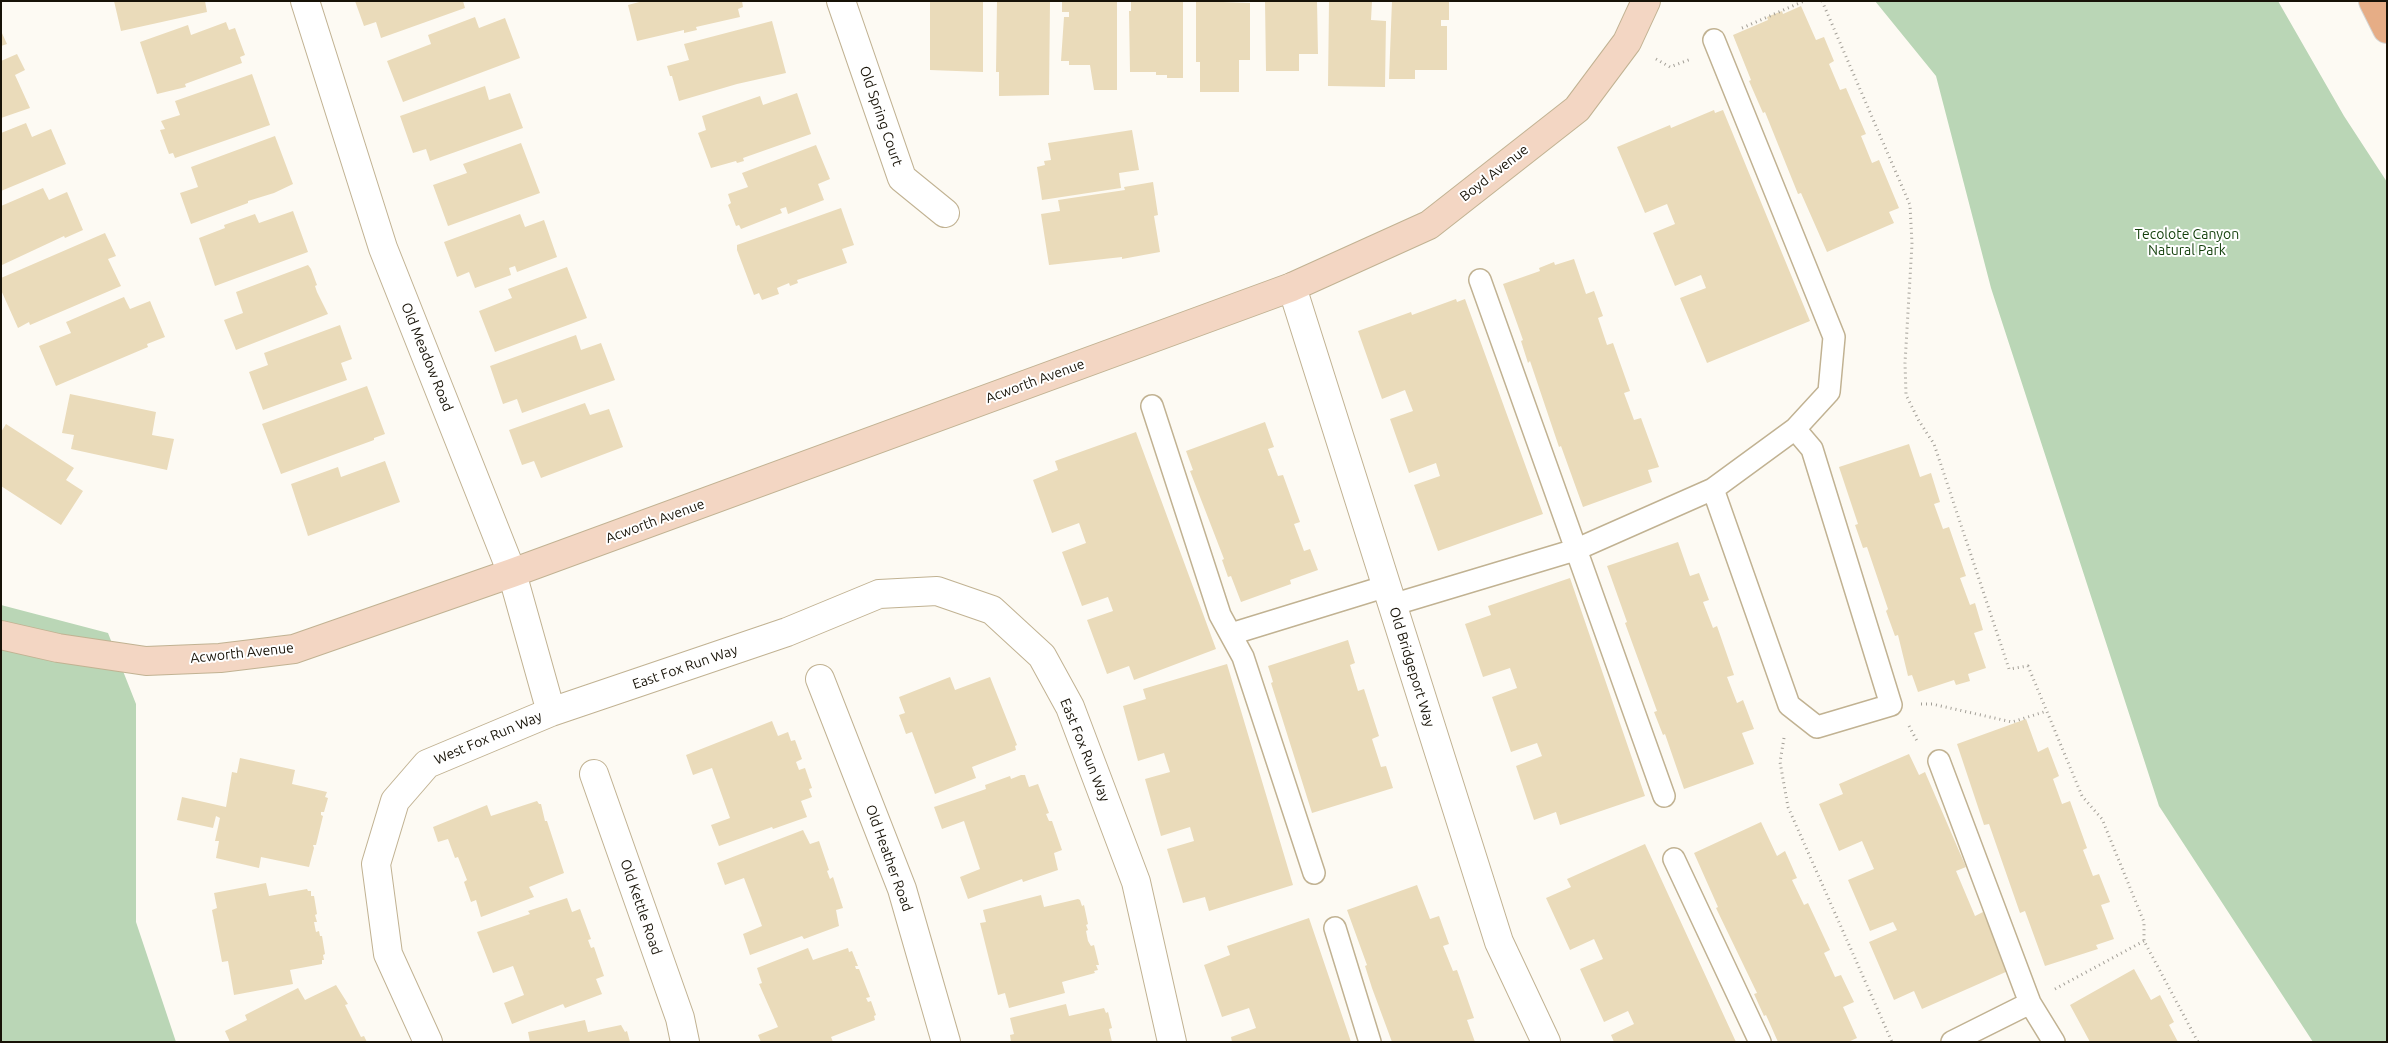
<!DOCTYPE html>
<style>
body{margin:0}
#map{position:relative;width:2388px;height:1043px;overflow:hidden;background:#fdfaf3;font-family:Ubuntu,sans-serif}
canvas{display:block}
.frame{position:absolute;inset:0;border:2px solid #171207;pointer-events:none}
</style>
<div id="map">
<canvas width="2388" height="1043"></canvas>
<div class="frame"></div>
</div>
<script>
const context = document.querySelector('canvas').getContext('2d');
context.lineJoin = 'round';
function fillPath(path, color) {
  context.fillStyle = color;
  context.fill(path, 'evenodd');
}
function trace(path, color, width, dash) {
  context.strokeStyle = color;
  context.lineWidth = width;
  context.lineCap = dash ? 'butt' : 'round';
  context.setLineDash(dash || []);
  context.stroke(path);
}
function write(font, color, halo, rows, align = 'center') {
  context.font = font + ' Ubuntu,sans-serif';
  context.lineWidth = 4;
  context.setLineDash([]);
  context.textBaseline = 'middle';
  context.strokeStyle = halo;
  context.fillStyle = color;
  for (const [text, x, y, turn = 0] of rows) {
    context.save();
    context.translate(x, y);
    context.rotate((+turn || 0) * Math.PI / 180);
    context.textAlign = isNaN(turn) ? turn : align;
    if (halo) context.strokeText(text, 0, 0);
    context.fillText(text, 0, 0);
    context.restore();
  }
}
const green = new Path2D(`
 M1875 1H2278L2344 116 2387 182V1042H2313L2159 806 1991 288 1936 76Z
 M1 605 108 633 136 704V922L176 1042H1Z`);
const building = new Path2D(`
 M114 1H205L207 12 121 31Z
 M355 1H463L465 8 381 38 376 22 364 26Z
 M643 1H742L743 7 738 9 740 17 696 27 697 30 684 33V30L637 41 628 5Z
 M930 1H983V72L930 70Z
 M997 1H1050L1049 95 999 96V72H996Z
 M1062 1H1117V90H1094L1090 65H1069V61H1061L1064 17H1069V12H1062Z
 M1131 1H1183V78H1167V75H1156V72H1130L1129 11H1131Z
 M1196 1 1250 3V60H1239V92H1200V62H1196Z
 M1265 1H1317L1318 54H1299V71H1266Z
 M1329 1H1372L1371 20 1386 21 1385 87 1328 86Z
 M1392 1H1449V20H1441V26H1447V70H1415V79H1389Z
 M1801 6 1816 40 1824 37 1834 61 1829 64 1840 90 1846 88 1866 134 1861 136 1872 163 1879 160 1899 208 1889 212 1894 223 1827 252 1801 193 1798 194 1765 112 1763 113 1749 81 1751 80 1733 35 1768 20 1767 17 1782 11 1783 14Z
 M475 17 479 28 505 18 520 58 403 102 387 61 431 44 428 35Z
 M772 21 786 73 737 84 679 101 672 76H670L667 66 689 60 684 44Z
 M226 22 229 30 235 28 245 55 240 57 242 63 185 84 186 87 157 94 140 42 188 25 191 35Z
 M1 31 7 44 1 46Z
 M17 54 25 70 15 75 30 108 1 118V61Z
 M252 74 270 125 175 158 173 153 169 154 160 130 165 129 161 121 180 115 175 101Z
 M485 86 489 100 510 93 523 128 430 161 426 149 413 153 400 116Z
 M797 93 811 134 743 158 744 161 737 163 736 161 711 168 698 133 706 130 702 116 760 96 763 105Z
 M1714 110 1715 113 1723 110 1810 321 1707 363 1680 298 1706 288 1701 275 1675 286 1653 233 1675 224 1667 204 1645 213 1617 147 1670 125 1671 128Z
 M26 123 32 137 51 129 66 164 1 191V133Z
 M1132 130 1139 170 1119 173 1121 188 1042 200 1037 167 1045 165 1044 161 1051 160 1048 143Z
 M275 136 293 184 274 193 248 201V203L191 224 180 193 198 187 191 167Z
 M521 143 540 193 448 226 433 185 467 173 463 164Z
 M816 145 830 179 818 184 824 200 788 214 786 207 780 209 782 213 741 229 739 225 736 226 728 205 731 203 728 194 748 187 742 173Z
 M1153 182 1158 215 1154 216 1160 252 1122 259V257L1049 265 1041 214 1060 211 1058 200 1125 190 1124 187Z
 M43 188 49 200 67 192 83 230 65 238 64 236 2 265 1 206Z
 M841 208 854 245 842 249 847 263 797 280 798 283 790 286 789 283 777 288 779 294 762 300 759 293 754 295 737 250V245Z
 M293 211 308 252 215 286 199 238 225 228 224 225 255 214 259 223Z
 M520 214 525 227 544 220 557 257 517 272 515 266 509 268 511 275 475 288 469 272 457 277 444 242Z
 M105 233 116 256 108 259 121 286 30 325 29 322 18 328 1 290V278Z
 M1574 259 1586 294 1594 291 1603 316 1598 318 1607 345 1613 343 1630 391 1624 393 1634 420 1641 418 1659 467 1648 470 1652 482 1583 507 1561 446 1559 447 1530 361 1528 363 1521 341 1523 340 1503 284 1540 271 1539 268 1554 262 1555 265Z
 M308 265 311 269 317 285 315 286 317 292 328 314 236 350 224 320 243 313 236 292Z
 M567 267 587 318 495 352 479 311 512 298 508 289Z
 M124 297 130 309 150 301 165 337 147 344 148 347 56 386 39 346 71 333 66 322Z
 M1456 299 1457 302 1465 299 1543 514 1438 551 1414 485 1440 476 1436 463 1409 473 1390 419 1413 411 1405 390 1382 399 1358 331 1411 312 1412 315Z
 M340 325 352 359 341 363 347 380 263 410 249 372 268 365 264 353Z
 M576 335 581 350 601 343 615 380 522 413 517 399 503 404 490 366Z
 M367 386 385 434 374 438V440L281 474 262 424Z
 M70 394 156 412 152 435 174 439 167 470 71 449 74 435 62 433Z
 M585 403 590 415 609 409 623 447 541 478 534 461 522 465 509 430Z
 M1265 422 1274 447 1268 449 1278 476 1283 475 1300 522 1294 524 1304 551 1310 549 1318 570 1290 580 1291 584 1241 602 1231 576 1228 577 1222 560 1224 559 1190 471 1193 470 1186 451Z
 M6 424 74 468 66 480 83 491 61 525 1 486V432Z
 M1136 432 1216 649 1134 680 1129 666 1107 674 1087 620 1113 611 1108 597 1082 606 1062 552 1086 543 1079 523 1052 533 1033 480 1058 470 1055 461Z
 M1909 444 1920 477 1931 473 1940 502 1934 504 1943 529 1949 527 1966 576 1960 578 1970 605 1975 603 1983 630 1974 633 1986 668 1968 674 1970 681 1956 685 1954 680 1918 692 1912 675 1908 676 1898 635 1895 636 1886 611 1888 609 1867 547 1863 548 1855 525 1858 524 1839 467Z
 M385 461 400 502 308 536 291 484 338 467 341 477Z
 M1678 542 1690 576 1699 573 1709 600 1703 602 1713 628 1717 626 1734 675 1727 677 1737 703 1743 700 1754 729 1742 733 1754 764 1684 789 1665 734 1663 735 1654 712 1657 711 1625 623 1627 622 1607 566Z
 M1570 578 1645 796 1560 825 1556 812 1534 820 1516 766 1542 756 1537 743 1511 752 1492 697 1517 688 1510 668 1483 677 1465 624 1491 615 1488 606Z
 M1348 640 1355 663 1350 665 1358 691 1364 689 1379 736 1372 739 1381 767 1386 766 1393 788 1312 813 1271 683 1273 682 1268 666Z
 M1227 664 1293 885 1209 911 1205 897 1183 903 1167 849 1194 841 1190 827 1161 836 1145 779 1170 772 1164 753 1138 761 1123 706 1146 699 1143 689Z
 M950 677 955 690 990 677 1017 745 1015 746 1016 750 972 767 976 778 935 794 912 732 906 734 899 715 905 713 899 697Z
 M2026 719 2038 752 2048 747 2059 776 2053 779 2062 804 2070 801 2087 848 2083 850 2093 876 2099 874 2110 902 2101 905 2114 939 2096 945 2098 949 2045 966 2025 911 2020 913 1989 824 1984 825 1957 744Z
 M772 721 778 736 788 732 791 741 795 740 802 759 796 762 799 770 805 768 812 788 809 789 812 797 801 801 807 817 773 829 772 827 719 846 711 825 730 818 712 768 693 775 686 755Z
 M1909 754 1919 775 1925 772 1966 867 1956 871 1975 916 1983 912 2008 971 1922 1009 1914 991 1894 1000 1869 942 1897 930 1893 922 1870 931 1848 880 1874 869 1862 841 1839 851 1819 804 1843 794 1839 784Z
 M240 758 295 770 292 784 327 792 325 797 328 798 324 812H321V815L323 816 316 845H313L314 848 309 867 261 857 259 868 216 858 219 841H215L220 818 216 816 213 828 177 820 182 797 226 807 232 772 237 773Z
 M1021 775H1025L1029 787 1038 784 1049 813 1046 814 1049 821H1052L1062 850 1054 853 1058 870 1023 882 1022 879 968 899 960 877 980 869 964 821 942 829 934 807 986 789 985 785 1010 776 1011 779Z
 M537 801 539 804H541L545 821H547L564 873 529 887 534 897 481 917 476 900 471 902 464 882 467 880 458 857 455 858 448 839 438 842 433 827 487 805 491 816Z
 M1761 822 1777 856 1785 851 1797 878 1792 880 1804 905 1808 903 1830 950 1824 953 1835 977 1841 975 1854 1002 1843 1007 1857 1038 1848 1042H1778L1766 1015 1764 1016 1754 994 1757 993 1716 908 1718 907 1694 853Z
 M803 830 810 844 819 841 829 870 827 871 830 879 833 877 843 908 836 910 839 926 804 939 802 936 750 955 743 934 762 926 744 878 725 885 717 863Z
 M1645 844 1736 1042H1614L1611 1035 1634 1024 1628 1011 1604 1022 1580 969 1603 959 1594 939 1570 950 1546 898 1571 887 1567 879Z
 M266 883 269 896 307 889 308 891H311V896H314L317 914 315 915 317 922H314L316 932 319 931 320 936H322L325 954 323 955 324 960H322V964L290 970 293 984 234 995 228 961 222 962 212 910 217 908 214 893Z
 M1417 885 1430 919 1439 916 1449 944 1443 946 1453 971 1457 970 1474 1018 1467 1020 1475 1042H1392L1372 988 1365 966 1367 965 1347 910Z
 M1041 895 1044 907 1078 899 1080 900 1082 906 1084 905 1088 924 1086 925 1088 930 1086 931 1088 941 1091 946 1094 945 1099 965H1096L1098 970 1094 971 1095 973 1062 982 1065 993 1009 1008 1005 993 998 995 980 923 986 922 983 910Z
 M567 898 572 912 580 909 591 939 588 940 591 948 594 947 604 976 596 979 602 994 565 1008 563 1004 512 1024 504 1003 524 995 513 966 493 973 477 932 530 914 528 911Z
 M1309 918 1351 1042H1232L1231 1037 1256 1028 1249 1008 1222 1017 1204 965 1230 955 1227 946Z
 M808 948 813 960 848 948 849 952 852 951 858 966H855L856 969H859L870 997 866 998 868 1002 871 1001 876 1015 874 1016 875 1020 831 1037 833 1042H761L758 1035 778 1027 759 984 762 983 757 968Z
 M2134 969 2151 1000 2160 995 2174 1022 2169 1025 2178 1042H2090L2070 1005Z
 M336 985 348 1004 345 1005 361 1037 364 1036 367 1042H230L225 1031 247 1020 245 1015 298 988 305 1000Z
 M1066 1004 1069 1016 1104 1008 1106 1013 1108 1012 1112 1028 1109 1029 1112 1042H1011L1010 1035 1014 1034 1010 1018Z
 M585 1020 588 1032 621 1025 625 1032 627 1031 630 1042H530L528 1032Z`);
const path = new Path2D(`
 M1822 1 1910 205 1912 244 1905 363 1906 395 1919 421 1934 444 2009 669 2028 666 2082 796 2102 819 2144 922V941L2198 1042
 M1742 28 1804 1
 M1656 59 1670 67 1691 59
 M1921 704H1932L2012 722 2047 711
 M1909 726 1917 741
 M1784 738 1780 762 1788 807 1892 1042
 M2055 989 2144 941`);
const lane = new Path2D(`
 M1480 280 1664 796
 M1152 406 1220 615 1243 657 1314 873
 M1713 489 1789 705 1817 727 1891 705 1812 449 1795 429
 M1392 605 1575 550 1713 489 1795 429 1829 392 1834 337 1714 40
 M1231 634 1387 586
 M1939 761 2030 1003 2054 1042
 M1674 859 1760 1042
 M1335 928 1370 1042
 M1952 1042 2030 1003`);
const street = new Path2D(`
 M305 1 383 248 512 573 551 712
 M841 1 902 178 945 213
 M1292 287 1499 942 1546 1042
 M820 679 902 889 946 1042
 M594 774 680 1018 685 1042
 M428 1042 388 954 376 864 395 801 427 764 551 712 787 632 879 594 937 591 992 610 1042 656 1070 707 1136 882 1172 1042`);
const secondary = new Path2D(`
 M1 635 58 648 146 661 220 658 294 649 512 573 1292 287 1429 225 1577 109 1627 42 1646 1`);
const primary = new Path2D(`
 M2373 1 2387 29`);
const streetNames = [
 ["Old Spring Court",881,116,71],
 ["Boyd Avenue",1494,173,-38],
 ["Old Meadow Road",427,357,68],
 ["Acworth Avenue",1035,381,-20],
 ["Acworth Avenue",655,521,-20],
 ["Acworth Avenue",242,653,-6],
 ["East Fox Run Way",685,667,-19],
 ["Old Bridgeport Way",1412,667,73],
 ["West Fox Run Way",488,738,-23],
 ["East Fox Run Way",1085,750,68],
 ["Old Heather Road",889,858,70],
 ["Old Kettle Road",641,907,71]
];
const parkNames = [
 ["Tecolote Canyon",2187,234],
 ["Natural Park",2187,250]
];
fillPath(green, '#bad6b6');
fillPath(building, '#eadbba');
trace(lane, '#c1b292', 24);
trace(street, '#c1b292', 30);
trace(secondary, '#c1b292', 30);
trace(primary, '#d5d4d2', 30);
trace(path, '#a39f97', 3, [1, 4]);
trace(lane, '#fff', 21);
trace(street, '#fff', 28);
trace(secondary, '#f3d6c3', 28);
trace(primary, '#e6ad86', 28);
write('14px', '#171207', '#fff', streetNames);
write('14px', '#133f0b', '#fff', parkNames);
</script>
